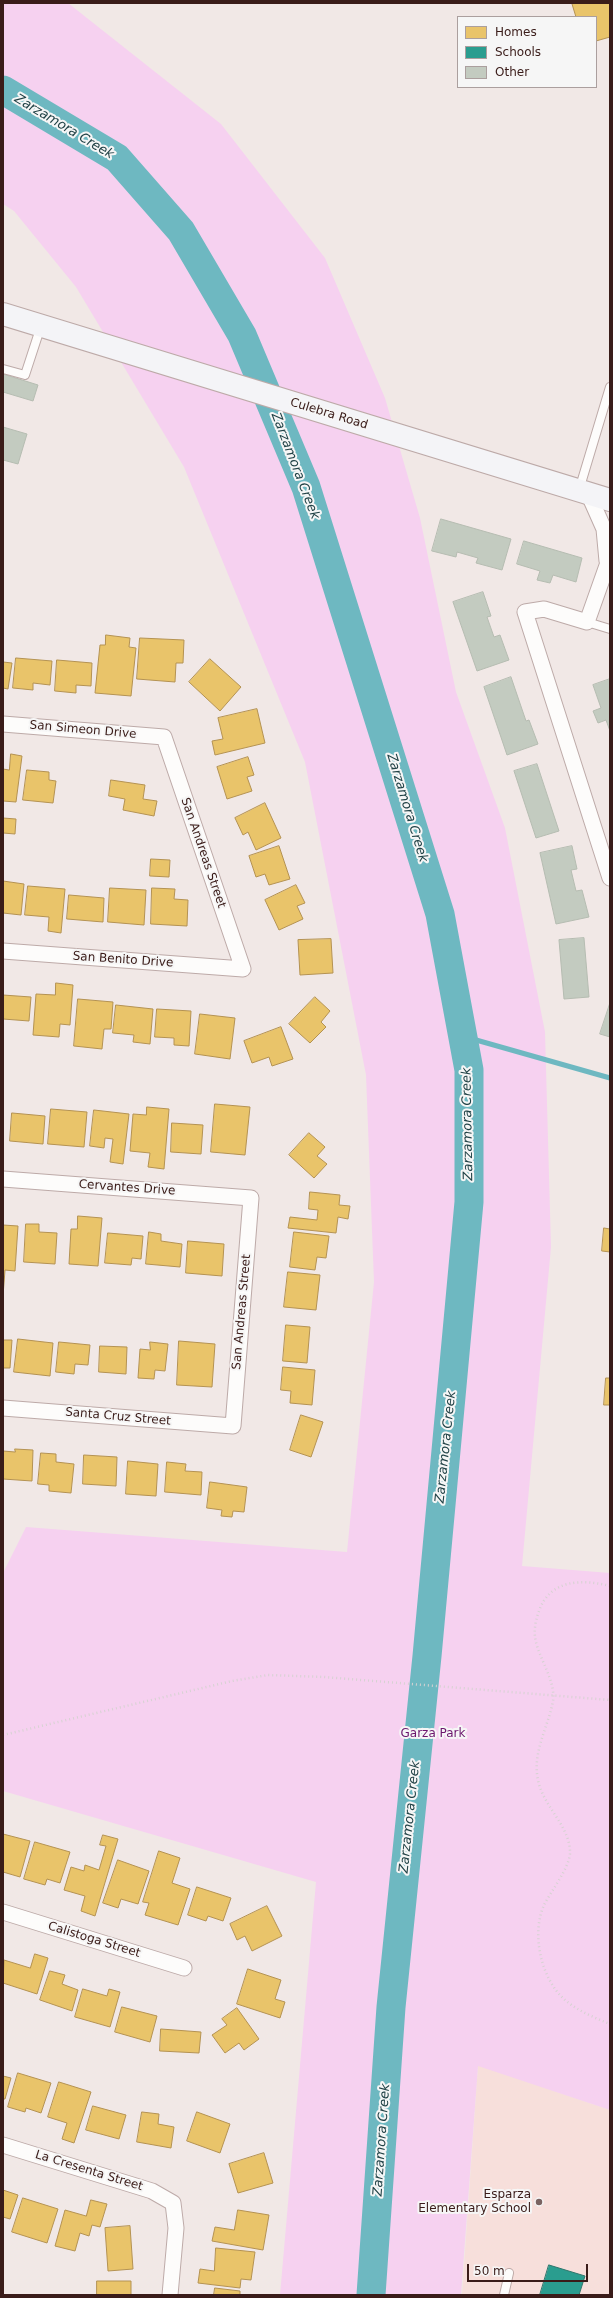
<!DOCTYPE html>
<style>
body{margin:0}
#map{position:relative;width:613px;height:2298px;overflow:hidden;background:#f1e8e6;font-family:"DejaVu Sans",sans-serif}
canvas{display:block}
.frame{position:absolute;inset:0;border:4px solid #3a1c19;pointer-events:none}
.legend{position:absolute;left:457px;top:16px;width:140px;height:72px;box-sizing:border-box;background:#f6f6f6;border:1px solid #ab9f9e;margin:0;padding:5px 7px;list-style:none;font-size:12px;color:#3a1c19}
.legend li{display:flex;align-items:center;gap:8px;height:20px}
.legend b{width:20px;border:1px solid #ab9f9e}
.scale{position:absolute;left:467px;top:2264px;width:121px;height:18px;box-sizing:border-box;border:2px solid #3a1c19;border-top:0;padding-left:5px;font-size:12px;line-height:14px;white-space:nowrap;color:#3a1c19;-webkit-text-stroke:3px #f6f6f6;paint-order:stroke}
</style>
<div id="map">
<canvas width="613" height="2298"></canvas>
<div class="frame"></div>
<ul class="legend">
<li><b style="height:11px;background:#e9c46a"></b>Homes</li>
<li><b style="height:11px;background:#2a9d8f"></b>Schools</li>
<li><b style="height:11px;background:#c3cbc0"></b>Other</li>
</ul>
<div class="scale">50 m</div>
</div>
<script>
const context = document.querySelector('canvas').getContext('2d');
context.lineJoin = 'round';
function fillPath(path, color) {
  context.fillStyle = color;
  context.fill(path, 'evenodd');
}
function trace(path, color, width, dash) {
  context.strokeStyle = color;
  context.lineWidth = width;
  context.lineCap = dash ? 'butt' : 'round';
  context.setLineDash(dash || []);
  context.stroke(path);
}
function write(font, color, halo, rows, align = 'center') {
  context.font = font + ' "DejaVu Sans",sans-serif';
  context.lineWidth = 4;
  context.setLineDash([]);
  context.textBaseline = 'middle';
  context.strokeStyle = halo;
  context.fillStyle = color;
  for (const [text, x, y, turn = 0] of rows) {
    context.save();
    context.translate(x, y);
    context.rotate((+turn || 0) * Math.PI / 180);
    context.textAlign = isNaN(turn) ? turn : align;
    if (halo) context.strokeText(text, 0, 0);
    context.fillText(text, 0, 0);
    context.restore();
  }
}
const built = new Path2D(`
 M478 2065 610 2110V2295H462Z`);
const green = new Path2D(`
 M3 3H68L221 124 325 258 385 398 420 518 456 692 505 828 545 1032 551 1247 522 1566 610 1573V2110L478 2066 461 2295H280L316 1882 3 1791V1573L26 1527 347 1552 374 1282 366 1075 305 762 184 467 76 287 14 211 3 204Z`);
const homes = new Path2D(`
 M610 3V37L596 41V17H576L572 4Z
 M106 635 130 638 129 647 136 648 131 696 95 693 100 645H105Z
 M140 638 184 640 183 663H176L175 682 137 679Z
 M16 658 52 661 50 685 33 683V690L13 688Z
 M210 659 241 687 220 711 189 682Z
 M57 660 92 663 91 686 76 685V693L55 691Z
 M3 662 12 663 8 689 3 688Z
 M257 709 265 743 215 755 212 741 223 739 218 718Z
 M11 754 22 756 16 802 3 801V769L9 770Z
 M248 757 254 775 247 777 252 791 227 799 217 767Z
 M27 770 49 772V780L56 781 53 803 23 800Z
 M111 780 145 785 143 799 157 801 154 816 123 810 125 799 109 796Z
 M265 803 281 838 256 850 248 832 243 835 235 818Z
 M3 818 16 819 15 834 3 833Z
 M279 846 290 879 269 885 265 874 256 877 249 856Z
 M151 859 170 860 169 877 150 876Z
 M3 881 24 884 21 915 3 913Z
 M296 885 305 903 297 906 303 919 279 930 265 900Z
 M28 886 65 889 61 933 48 931 49 917 25 915Z
 M110 888 146 890 144 925 108 922Z
 M152 888 175 889 174 899 188 900 187 926 151 924Z
 M69 895 104 898 103 922 67 919Z
 M331 939 333 973 300 975 298 940Z
 M56 983 73 985 70 1025 60 1024 59 1037 33 1035 36 994 55 995Z
 M3 995 31 997 29 1021 3 1019Z
 M315 997 330 1011 321 1022 326 1027 310 1043 289 1024Z
 M78 999 113 1002 111 1029H104L102 1049 74 1046Z
 M116 1005 153 1009 150 1044 133 1042 134 1035 113 1033Z
 M157 1009 191 1011 189 1046 174 1045V1038L155 1037Z
 M200 1014 235 1018 230 1059 195 1054Z
 M281 1027 293 1059 272 1066 269 1057 252 1063 244 1041Z
 M215 1104 250 1107 245 1155 211 1152Z
 M147 1107 169 1109 164 1169 148 1167 150 1153 130 1151 133 1114 146 1115Z
 M51 1109 87 1112 84 1147 48 1144Z
 M94 1110 129 1114 123 1164 110 1162 113 1139 105 1138 104 1148 90 1146Z
 M12 1113 45 1116 43 1144 10 1141Z
 M172 1123 203 1125 201 1154 171 1152Z
 M309 1133 325 1147 317 1156 327 1164 314 1178 289 1155Z
 M310 1192 340 1195 339 1205 350 1206 348 1219 338 1217 336 1233 288 1228 290 1217 317 1220 318 1210 309 1209Z
 M78 1216 102 1218 98 1266 69 1264 71 1229H77Z
 M26 1224H39V1232L57 1233 55 1264 24 1262Z
 M3 1225 18 1226 15 1271 5 1270 3 1296Z
 M604 1228 610 1229V1252L602 1251Z
 M149 1232 161 1234V1241L182 1244 180 1267 146 1264Z
 M294 1232 329 1236 326 1258 317 1257 315 1270 290 1267Z
 M108 1233 143 1236 141 1259 132 1258 131 1265 105 1263Z
 M188 1241 224 1244 222 1276 186 1273Z
 M288 1272 320 1275 316 1310 284 1307Z
 M286 1325 310 1327 307 1363 283 1361Z
 M18 1339 53 1343 50 1376 14 1372Z
 M3 1340H12L10 1368H3Z
 M179 1341 215 1344 212 1387 177 1385Z
 M59 1342 90 1345 88 1365 75 1364 74 1374 56 1372Z
 M150 1342 168 1344 165 1371 155 1370 154 1379 138 1378 140 1349 150 1350Z
 M100 1346 127 1347 126 1374 99 1372Z
 M283 1367 315 1370 312 1405 290 1403 291 1391 281 1390Z
 M606 1378H610V1405H604Z
 M301 1415 323 1422 311 1457 290 1450Z
 M15 1449 33 1450 32 1481 3 1479V1451L15 1452Z
 M41 1453 56 1454V1462L74 1464 71 1493 49 1491V1485L38 1484Z
 M84 1455 117 1457 116 1486 83 1484Z
 M128 1461 158 1464 156 1496 126 1494Z
 M167 1462 186 1464 185 1471 202 1472 201 1495 165 1492Z
 M210 1482 247 1487 244 1512 233 1511 232 1517 221 1516 222 1510 207 1508Z
 M3 1834 30 1841 20 1877 3 1872Z
 M103 1835 118 1839 95 1916 81 1911 85 1896 64 1890 71 1867 84 1871 85 1865 99 1870 106 1846 100 1845Z
 M35 1842 70 1852 60 1883 47 1879 45 1885 24 1879Z
 M159 1851 180 1858 172 1883 190 1889 178 1925 145 1915 149 1903 143 1902Z
 M118 1860 149 1871 138 1904 121 1899 118 1908 103 1903Z
 M197 1887 231 1898 223 1921 208 1916 206 1921 188 1915Z
 M267 1906 282 1936 252 1951 245 1936 237 1940 230 1924Z
 M35 1954 48 1958 37 1994 3 1983 4 1960 30 1968Z
 M248 1969 281 1980 275 1999 285 2002 280 2018 237 2004Z
 M50 1971 65 1975 62 1984 78 1990 72 2011 40 2000Z
 M83 1989 107 1996 109 1989 120 1992 110 2027 75 2017Z
 M122 2007 157 2016 150 2042 115 2032Z
 M237 2008 259 2039 244 2050 239 2043 225 2053 212 2035 227 2025 222 2019Z
 M161 2029 201 2032 199 2053 160 2051Z
 M18 2073 51 2083 41 2113 26 2108 25 2112 8 2107Z
 M3 2076 11 2078 5 2099H3Z
 M59 2082 91 2092 74 2143 62 2139 67 2123 48 2117Z
 M93 2106 126 2115 119 2139 86 2130Z
 M142 2112 159 2114 158 2124 174 2127 171 2148 137 2142Z
 M197 2112 230 2124 220 2153 187 2141Z
 M264 2153 273 2183 238 2193 229 2164Z
 M3 2190 18 2195 10 2219 3 2217Z
 M23 2198 58 2209 47 2243 12 2232Z
 M91 2200 107 2204 100 2227 92 2225 89 2236 80 2233 75 2251 55 2246 65 2210 86 2216Z
 M238 2210 269 2215 263 2250 212 2241 215 2227 234 2230Z
 M130 2226 133 2269 108 2271 105 2228Z
 M216 2248 255 2252 251 2280 241 2279 240 2288 198 2283 200 2269 214 2271Z
 M97 2281H131V2295H97Z
 M215 2288 240 2291V2295H214Z`);
const schools = new Path2D(`
 M549 2265 585 2276 579 2295H540Z`);
const stream = new Path2D(`
 M462 1036 610 1078`);
const river = new Path2D(`
 M3 90 117 158 181 231 242 335 306 487 440 914 469 1070V1202L427 1656 391 2007 371 2295`);
const building = new Path2D(`
 M3 374 38 385 33 401 3 392Z
 M3 427 27 434 18 464 3 460Z
 M441 519 511 539 502 570 476 563 478 558 457 552 456 557 432 551Z
 M524 541 582 558 576 582 553 575 550 583 537 580 540 571 517 564Z
 M483 592 491 616 487 617 494 637 500 635 509 660 477 671 453 602Z
 M511 677 526 721 529 720 538 744 507 755 484 687Z
 M610 679V731L606 720 598 723 593 711 601 708 593 685Z
 M537 764 559 831 536 838 514 771Z
 M572 846 577 869 571 870 576 891 582 890 589 917 556 924 540 853Z
 M584 938 589 997 564 999 559 940Z
 M610 1003V1037L600 1034Z`);
const path = new Path2D(`
 M610 1586C582 1579 550 1579 539 1611 536 1619 534 1628 535 1637 538 1658 556 1680 553 1701 548 1728 532 1752 538 1780 543 1806 569 1825 570 1851 571 1866 551 1891 544 1905 531 1934 541 1979 565 2000 578 2011 595 2018 610 2024
 M3 1735 232 1681 268 1675 324 1677 610 1700`);
const lane = new Path2D(`
 M3 369 25 375 41 326
 M579 490 610 387
 M587 622 610 629
 M504 2295 509 2273`);
const street = new Path2D(`
 M588 493 604 529 607 561
 M610 557 587 622 544 609 525 612 610 878
 M3 724 164 737 243 969 3 951
 M3 1179 251 1198 233 1426 3 1408
 M3 1912 184 1968
 M3 2145 152 2191 173 2203 176 2228 170 2295`);
const secondary = new Path2D(`
 M3 314 610 500`);
const markers = [
 [539,2202,4,"#7a6361"]
];
const streetNames = [
 ["Culebra Road",329,414,17],
 ["San Simeon Drive",83,730,5],
 ["San Andreas Street",203,853,71],
 ["San Benito Drive",123,960,4],
 ["Cervantes Drive",127,1188,4],
 ["San Andreas Street",242,1312,-85],
 ["Santa Cruz Street",118,1417,5],
 ["Calistoga Street",94,1940,17],
 ["La Cresenta Street",89,2171,17]
];
const parkNames = [
 ["Garza Park",433,1734]
];
const poiNames = [
 ["Esparza",531,2195],
 ["Elementary School",531,2209]
];
const waterNames = [
 ["Zarzamora Creek",64,127,31],
 ["Zarzamora Creek",295,466,69],
 ["Zarzamora Creek",407,808,73],
 ["Zarzamora Creek",468,1124,-91],
 ["Zarzamora Creek",446,1447,-84],
 ["Zarzamora Creek",410,1817,-84],
 ["Zarzamora Creek",382,2140,-86]
];
fillPath(built, '#f7dfdb');
fillPath(green, '#f6d1f0');
fillPath(homes, '#e9c46a');
trace(homes, '#b49252', 1);
fillPath(schools, '#2a9d8f');
trace(schools, '#2f766c', 1);
trace(stream, '#6eb8c1', 5);
trace(river, '#6eb8c1', 29);
fillPath(building, '#c3cbc0');
trace(building, '#b5bcb1', 1);
trace(lane, '#bdaaa8', 10);
trace(street, '#bdaaa8', 17);
trace(secondary, '#bdaaa8', 24);
trace(path, '#d7d2d2', 2.5, [1, 3]);
trace(lane, '#fdfcfb', 8);
trace(street, '#fdfcfb', 15);
trace(secondary, '#f4f4f7', 22);
for (const [x, y, r, color] of markers) {
  const dot = new Path2D();
  dot.arc(x, y, r, 0, 2 * Math.PI);
  context.fillStyle = color;
  context.fill(dot);
  trace(dot, '#f6f6f6', 1.5);
}
write('12px', '#3a1c19', '#f6f6f6', streetNames);
write('12px', '#6b166d', '#f6f6f6', parkNames);
write('12px', '#3a1c19', '#f6f6f6', poiNames, 'right');
write('italic 13px', '#214246', '#f6f6f6', waterNames);
</script>
